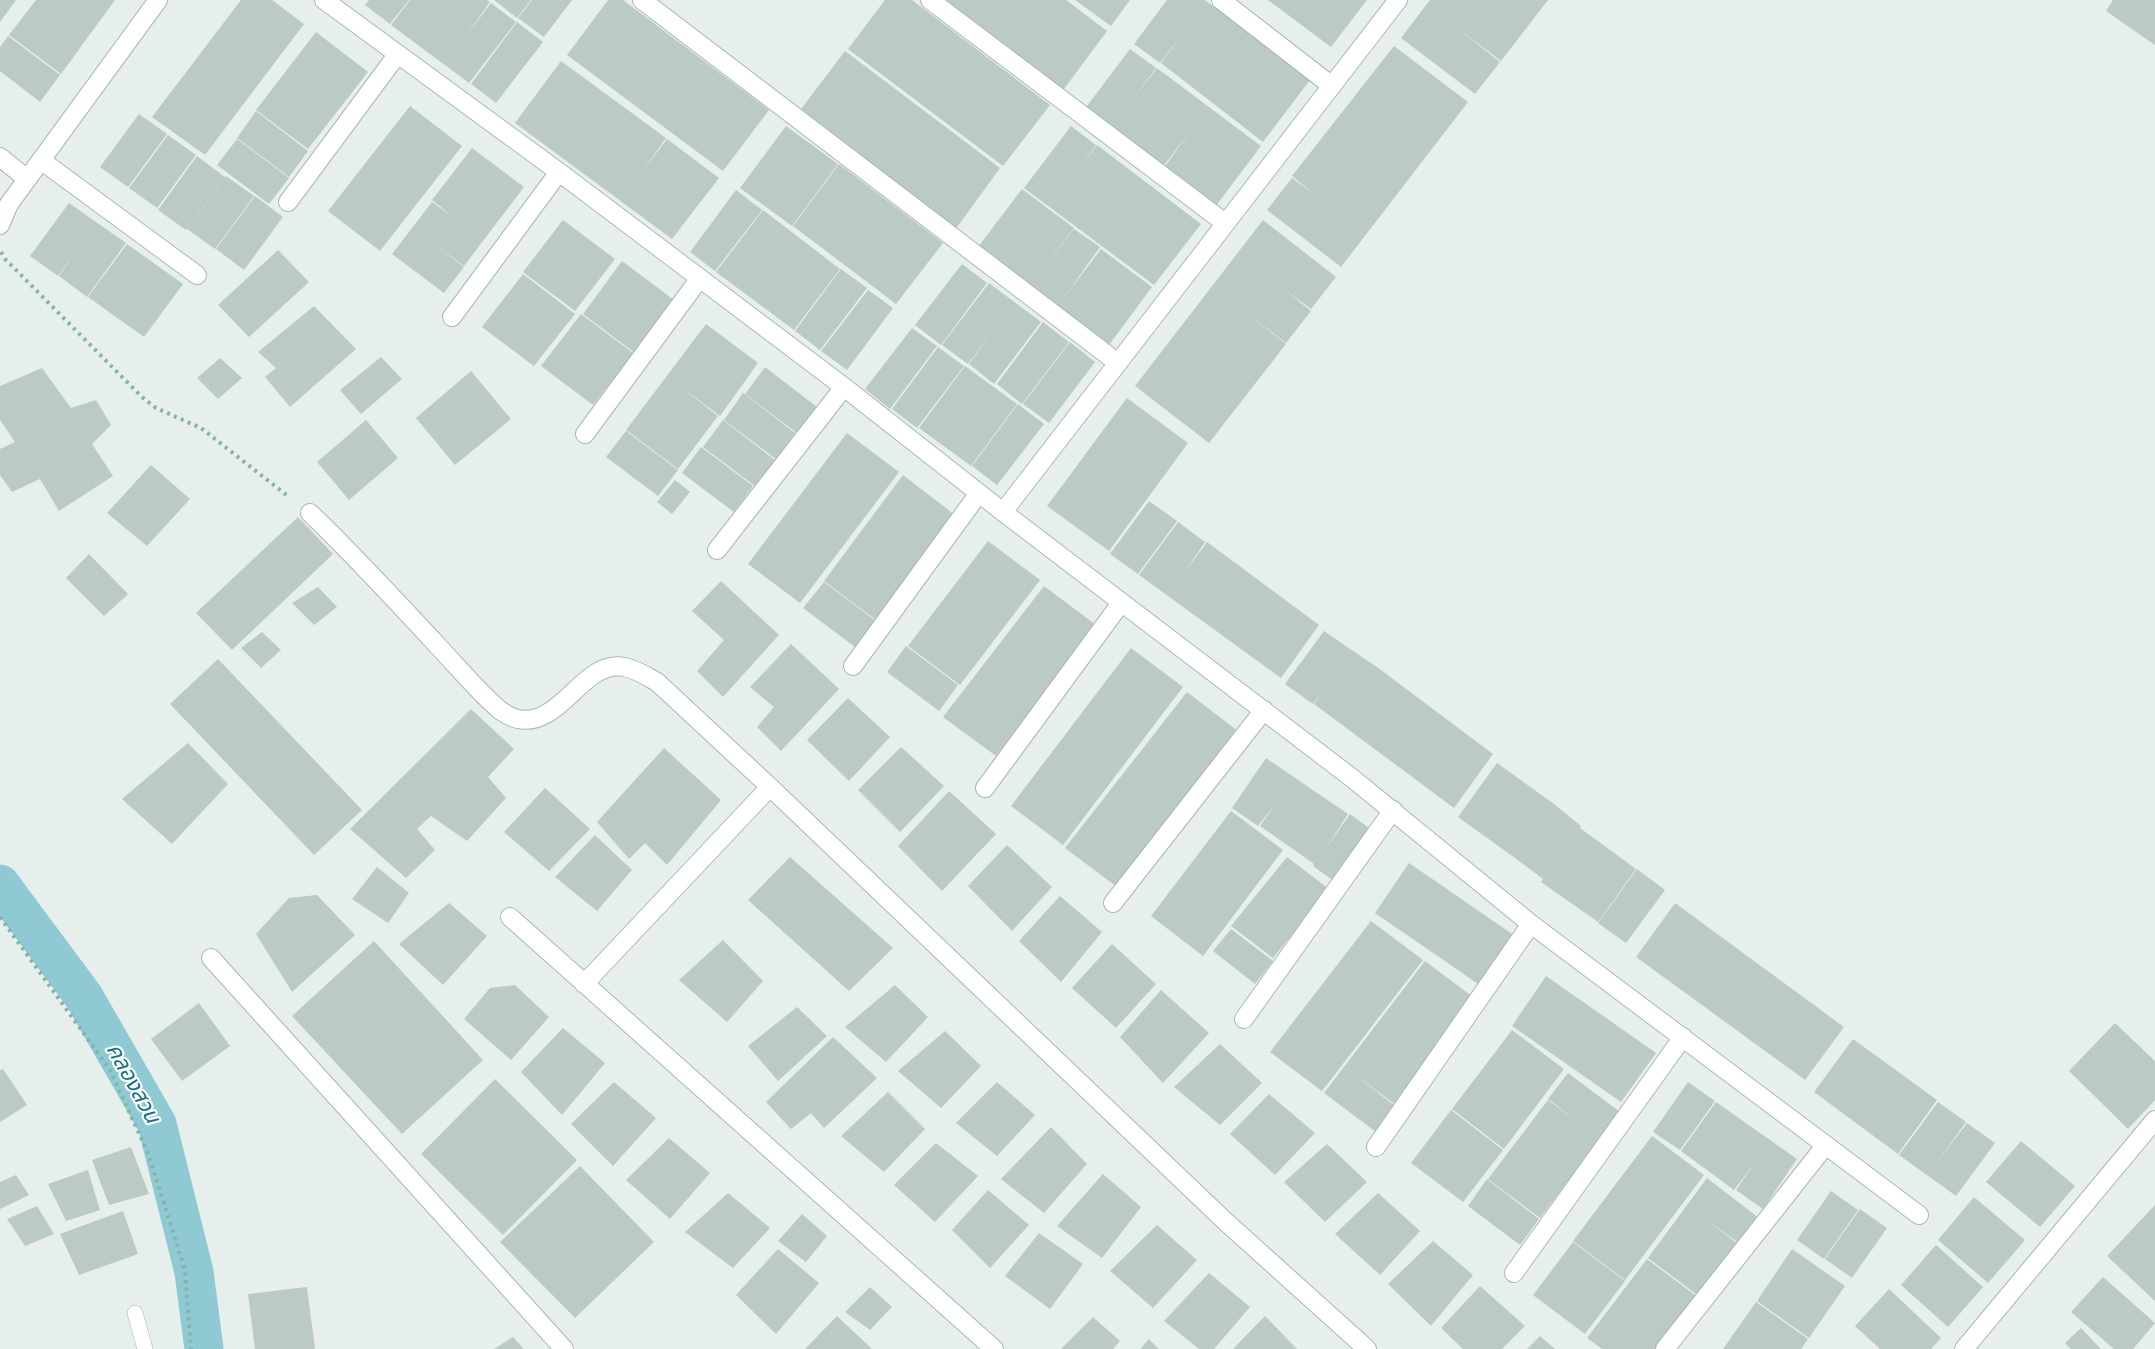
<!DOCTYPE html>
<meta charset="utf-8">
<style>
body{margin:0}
canvas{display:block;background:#e6efeb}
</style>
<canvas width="2155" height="1349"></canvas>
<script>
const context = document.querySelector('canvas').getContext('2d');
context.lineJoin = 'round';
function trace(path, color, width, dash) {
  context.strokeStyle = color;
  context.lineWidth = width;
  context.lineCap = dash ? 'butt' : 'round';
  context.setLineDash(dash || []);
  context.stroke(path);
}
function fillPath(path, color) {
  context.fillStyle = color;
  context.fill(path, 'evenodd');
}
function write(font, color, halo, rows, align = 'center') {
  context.font = font + ' "Sofia Sans Condensed","Noto Sans Thai",sans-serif';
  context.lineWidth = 4.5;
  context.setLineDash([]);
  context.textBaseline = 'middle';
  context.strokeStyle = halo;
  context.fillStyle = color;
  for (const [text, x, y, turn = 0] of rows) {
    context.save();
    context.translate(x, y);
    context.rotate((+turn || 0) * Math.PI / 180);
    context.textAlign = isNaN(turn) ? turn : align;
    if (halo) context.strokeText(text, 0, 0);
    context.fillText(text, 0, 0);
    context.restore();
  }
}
const canal = new Path2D(`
 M0 884 84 997 157 1124 194 1272 204 1349`);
const building = new Path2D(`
 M0 0H16L0 22Z
 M36 0H115L61 74 9 35Z
 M241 0H272L304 24 205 155 152 117Z
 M369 0H409L390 24 365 5Z
 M410 0H487L490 2 465 37 491 3 516 22 469 83 391 25Z
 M494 0H531L517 18Z
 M532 0H572L544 37 518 18Z
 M608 0H623L769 110 723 171 567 55Z
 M885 0H912L1050 105 1003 166 848 49Z
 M937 0H1066L1107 31 1061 93Z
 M1075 0H1130L1111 26Z
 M1167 0H1205L1310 80 1263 142 1161 63 1186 29 1160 63 1134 44Z
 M1268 0H1367L1331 47Z
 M1430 0H1548L1501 61 1452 24 1500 62 1475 94 1401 38Z
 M2113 0H2155V45L2106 11Z
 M517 22 543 42 496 103 471 84Z
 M316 32 368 72 308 149 256 110Z
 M8 36 60 75 40 102 0 71V47Z
 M1394 46 1468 102 1341 267 1267 210 1292 178 1314 194 1292 176Z
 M1130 49 1156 68 1131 102 1157 68 1261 146 1215 207 1163 169 1192 129 1162 168 1084 110Z
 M845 51 1000 168 955 230 798 113Z
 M561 61 666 138 641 173 667 139 719 178 672 239 515 123Z
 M410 106 462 146 380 251 328 211Z
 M256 111 308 151 289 177 237 138Z
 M139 114 167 134 128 187 100 167Z
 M786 126 838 164 792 226 740 188Z
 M1071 126 1096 145 1082 166 1097 145 1201 224 1154 285 1024 188Z
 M168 135 196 155 157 208 129 188Z
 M237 139 289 178 269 204 217 165Z
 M472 148 524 187 464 266 433 243 464 267 444 293 392 254 432 202 453 217 432 200Z
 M197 156 225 177 186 230 158 210Z
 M839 164 943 243 896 304 793 226Z
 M226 176 254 196 215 249 187 229Z
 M1022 189 1074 228 1044 268 1074 229 1100 247 1063 299 1101 249 1152 287 1106 349 975 251Z
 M736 190 762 210 715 271 690 252Z
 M255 196 283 217 244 270 216 249Z
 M69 203 126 243 87 297 59 276 75 253 58 276 30 256Z
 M763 210 840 269 794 330 716 272Z
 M563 220 615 259 575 311 523 272Z
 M1263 220 1336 277 1311 309 1285 290 1311 311 1286 343 1244 311 1286 344 1209 443 1135 386Z
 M127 244 183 284 144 337 88 297Z
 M278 250 309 282 249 337 218 305Z
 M622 261 674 300 635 353 583 314Z
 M962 264 987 283 941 345 915 325Z
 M841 269 867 288 820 350 795 331Z
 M523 274 575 314 534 366 482 327Z
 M989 283 1041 322 994 384 969 364 994 330 968 364 942 345Z
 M868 290 893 308 847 370 821 351Z
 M314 306 356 349 290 407 265 377 276 368 258 352Z
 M581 314 633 353 593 405 541 366Z
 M1043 322 1069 342 1022 404 997 384Z
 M706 324 758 363 720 416 677 384 718 416 678 469 626 430Z
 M912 328 937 346 890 409 865 389Z
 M1070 342 1095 362 1049 423 1023 404Z
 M938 347 964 366 917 428 892 409Z
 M381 357 402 379 361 414 340 390Z
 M220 358 242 378 218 399 197 378Z
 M965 366 1017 404 971 466 919 428Z
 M765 367 817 407 797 433 745 394Z
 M42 368 71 408 96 400 111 425 92 444 113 476 59 511 40 479 12 492 0 475V449L15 442 0 420V386Z
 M471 371 511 419 455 465 416 418Z
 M743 393 795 433 776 459 724 420Z
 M1127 398 1188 443 1109 551 1047 506Z
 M1018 404 1044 424 997 485 972 466Z
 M366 420 398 458 349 500 317 462Z
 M723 420 775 460 755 486 703 447Z
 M626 431 678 470 658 496 606 457Z
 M847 433 899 472 800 603 748 564Z
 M701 447 753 486 734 512 682 473Z
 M151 465 190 499 147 546 107 513Z
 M903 475 955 515 876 620 824 581Z
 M675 480 690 492 672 514 657 502Z
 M1149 501 1177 521 1138 574 1110 554Z
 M298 517 333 554 232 650 196 613Z
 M1178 522 1205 542 1184 573 1207 542 1319 625 1281 678 1139 575Z
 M988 541 1040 580 960 685 908 646Z
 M89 554 128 594 104 616 66 578Z
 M721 581 779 635 723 697 697 671 724 640 692 611Z
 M824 582 876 621 855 647 803 608Z
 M1044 586 1096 625 996 756 943 717Z
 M318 587 337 607 314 625 292 603Z
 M1324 631 1381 670 1493 754 1454 808 1314 704 1323 691 1313 704 1285 684Z
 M262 632 281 650 261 668 241 648Z
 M791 644 839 689 781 751 757 727 774 707 750 687Z
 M906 646 958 685 939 711 887 672Z
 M1131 648 1183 687 1063 845 1011 806Z
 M218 659 362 810 314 855 170 704Z
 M1187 692 1239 732 1117 887 1065 848Z
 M848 698 890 737 849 781 807 740Z
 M471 709 514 749 488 777 506 798 467 841 431 816 417 829 435 850 406 878 350 829Z
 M188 743 228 784 172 844 122 799Z
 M901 747 944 786 900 832 858 790Z
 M664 748 721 800 667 865 645 843 629 859 597 822Z
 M1266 758 1348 814 1324 851 1350 814 1372 830 1335 882 1313 866 1314 864 1260 826 1276 803 1258 826 1232 808Z
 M1497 763 1554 804 1581 826 1580 828 1636 869 1598 922 1541 882 1543 879 1515 858 1458 817Z
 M545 788 590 829 549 871 504 832Z
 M949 791 996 834 942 891 898 846Z
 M1231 811 1283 850 1203 956 1151 916Z
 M595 835 632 870 597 911 555 877Z
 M1007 845 1052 887 1012 931 968 886Z
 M790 857 893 948 849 991 748 900Z
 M1287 857 1329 889 1273 958 1231 926Z
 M1409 863 1518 938 1484 988 1375 913Z
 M377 867 409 893 388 923 352 899Z
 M1637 869 1665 890 1626 943 1598 923Z
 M317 895 355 935 292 992 256 934 289 898Z
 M1060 896 1102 932 1061 982 1019 941Z
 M449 903 487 936 443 985 399 944Z
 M1675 903 1844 1027 1805 1080 1636 957Z
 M1371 921 1423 960 1322 1091 1270 1052Z
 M1231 929 1273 961 1255 984 1213 951Z
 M723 940 763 981 727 1022 679 980Z
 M374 941 483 1060 402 1134 292 1016Z
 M1112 944 1156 984 1116 1028 1072 988Z
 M1425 961 1477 1000 1396 1105 1354 1074 1395 1106 1376 1132 1324 1093Z
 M1546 976 1656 1053 1621 1102 1512 1026Z
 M515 985 549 1017 511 1060 464 1019 490 988Z
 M895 985 928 1017 886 1062 845 1027Z
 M1161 990 1209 1033 1163 1083 1120 1037Z
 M199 1003 230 1046 182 1081 151 1039Z
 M797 1007 827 1036 778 1081 748 1046Z
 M2115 1023 2155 1061V1100L2128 1129 2069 1071Z
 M563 1028 605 1063 562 1115 521 1072Z
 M1512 1030 1564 1069 1504 1149 1452 1109Z
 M945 1031 981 1066 941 1108 898 1071Z
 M833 1037 877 1078 824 1128 811 1113 791 1129 766 1102Z
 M1853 1039 1937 1100 1898 1154 1814 1092Z
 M1220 1044 1262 1083 1220 1125 1174 1087Z
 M3 1069 27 1105 0 1122V1070Z
 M1568 1073 1620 1112 1540 1218 1488 1179 1548 1100 1579 1123 1548 1099Z
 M495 1079 577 1160 503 1235 421 1154Z
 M614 1082 656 1118 613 1166 571 1124Z
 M997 1082 1035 1115 997 1156 956 1123Z
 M1688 1082 1715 1101 1680 1150 1653 1132Z
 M888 1092 925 1129 884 1172 841 1136Z
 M1269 1094 1315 1133 1275 1175 1230 1134Z
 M1716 1102 1797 1159 1763 1209 1736 1190 1756 1161 1734 1190 1681 1151Z
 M1938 1102 1966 1122 1935 1165 1967 1123 1995 1143 1956 1196 1899 1155Z
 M1451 1110 1503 1150 1463 1202 1411 1163Z
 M1051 1127 1087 1164 1044 1213 1001 1179Z
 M1652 1136 1704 1175 1625 1280 1573 1241Z
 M669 1138 710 1173 670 1219 626 1180Z
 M2021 1141 2075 1186 2040 1227 1986 1182Z
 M936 1143 978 1176 935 1222 894 1185Z
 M1327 1144 1367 1182 1325 1222 1284 1182Z
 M131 1147 149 1194 109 1205 92 1160Z
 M580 1166 654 1242 575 1318 500 1242Z
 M88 1170 100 1210 66 1221 48 1184Z
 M1103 1174 1141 1207 1102 1258 1057 1226Z
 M16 1175 29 1195 0 1209V1182Z
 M1707 1178 1759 1218 1740 1244 1708 1221 1739 1245 1700 1297 1648 1258Z
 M1487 1179 1539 1219 1520 1245 1468 1206Z
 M988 1190 1029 1225 990 1268 952 1230Z
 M1831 1191 1858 1210 1824 1259 1797 1240Z
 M728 1193 770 1228 733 1268 685 1232Z
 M1378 1193 1420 1231 1380 1275 1335 1234Z
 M1974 1197 2025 1240 1988 1283 1938 1240Z
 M2155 1205V1301L2107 1256Z
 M37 1206 54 1234 25 1246 7 1219Z
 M1860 1209 1887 1228 1852 1278 1825 1259Z
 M123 1211 138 1254 79 1275 60 1234Z
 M802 1214 827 1236 806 1262 778 1241Z
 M1157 1225 1197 1260 1153 1308 1110 1271Z
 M1039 1233 1083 1264 1050 1309 1005 1276Z
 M1433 1241 1473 1275 1431 1326 1388 1284Z
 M1573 1242 1625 1281 1585 1334 1533 1295Z
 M1936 1245 1983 1287 1948 1327 1901 1285Z
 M778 1249 819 1283 776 1334 736 1295Z
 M1792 1249 1845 1286 1809 1338 1757 1301Z
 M1647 1259 1699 1298 1661 1349H1602L1587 1338Z
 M1209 1273 1250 1307 1214 1349H1199L1164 1321Z
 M2103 1277 2155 1323 2133 1349H2114L2071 1312Z
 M1480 1286 1525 1326 1502 1349H1463L1441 1328Z
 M307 1287 315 1349H255L248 1294Z
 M870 1287 892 1307 870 1330 845 1312Z
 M1889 1289 1941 1338 1931 1349H1880L1855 1326Z
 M1756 1302 1808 1339 1801 1349H1723Z
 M837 1316 872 1349H805Z
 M1265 1316 1297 1349H1233Z
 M1093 1317 1120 1341 1113 1349H1061Z
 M2081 1328 2101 1349H2071L2065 1343Z
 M1540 1336 1555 1349H1527Z
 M513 1337 524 1349H494Z
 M1149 1339 1159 1349H1140Z`);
const path = new Path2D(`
 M1 252 5 259 142 397 156 408 201 428 289 497
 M0 917 110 1070 148 1153 185 1270 191 1349`);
const service = new Path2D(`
 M135 1313 145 1349`);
const minor = new Path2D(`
 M324 0 559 172 844 387 1003 512 1352 778 1531 924 1919 1215
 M642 0 1118 363
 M930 0 1225 223
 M1221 0 1332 86
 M0 157 27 179
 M42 161 197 275
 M288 202 397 55
 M0 225 9 204 158 0
 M452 317 559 172
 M585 434 700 278
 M1003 512 1398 0
 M310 513C354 555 396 601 437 645 458 667 478 692 501 711 506 714 512 718 518 719 561 728 583 659 624 667 636 669 646 676 657 682L770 787 1226 1222 1367 1349
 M717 550 844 387
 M853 666 979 493
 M985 788 1121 603
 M1113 903 1264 710
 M510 917 994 1349
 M211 958 564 1349
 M584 984 770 787
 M1244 1019 1393 810
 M1376 1147 1531 924
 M1514 1273 1683 1037
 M1665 1349 1825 1146
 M1964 1349 2155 1120`);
const waterNames = [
 ["คลองสวน",132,1084,61]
];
trace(canal, '#8ec9d4', 39);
fillPath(building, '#bbcac4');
trace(service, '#a8b8b2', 16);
trace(minor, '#a8b8b2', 20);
trace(path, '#86b3a5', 4, [3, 4.5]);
trace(service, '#fff', 15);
trace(minor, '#fff', 18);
write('italic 22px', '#1c6f80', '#f7fbf9', waterNames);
</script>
